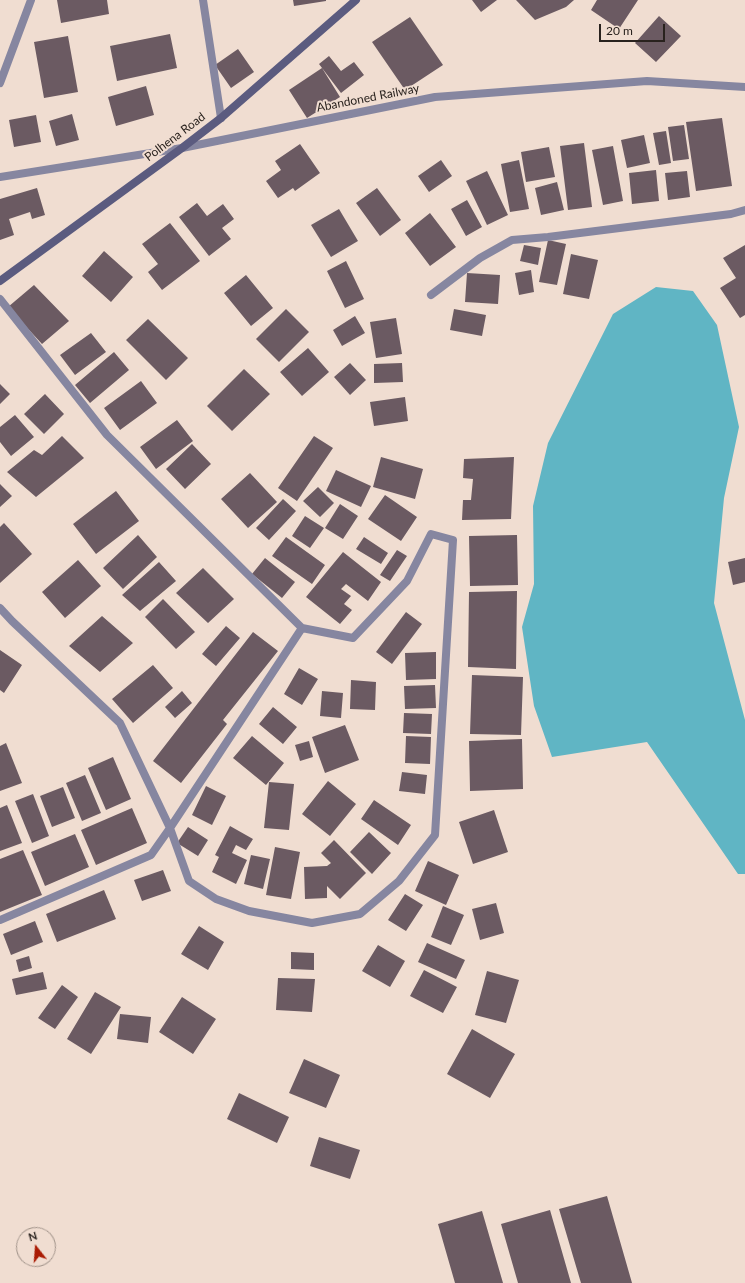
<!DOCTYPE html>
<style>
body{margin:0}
#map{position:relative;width:745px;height:1283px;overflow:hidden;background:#f0ddd1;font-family:Lato,sans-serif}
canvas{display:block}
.north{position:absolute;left:16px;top:1227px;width:40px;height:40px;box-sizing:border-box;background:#f0ddd1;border:1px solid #a09289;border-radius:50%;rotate:343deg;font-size:11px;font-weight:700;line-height:16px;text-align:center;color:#29221e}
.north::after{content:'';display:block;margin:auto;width:14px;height:18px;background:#aa1b04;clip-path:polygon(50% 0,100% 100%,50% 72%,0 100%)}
.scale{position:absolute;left:599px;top:24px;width:66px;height:18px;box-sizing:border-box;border:2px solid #29221e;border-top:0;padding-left:5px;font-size:12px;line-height:14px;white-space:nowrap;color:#29221e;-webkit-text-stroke:3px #f0ddd1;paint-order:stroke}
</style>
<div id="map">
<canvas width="745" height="1283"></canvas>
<div class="north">N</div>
<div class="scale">20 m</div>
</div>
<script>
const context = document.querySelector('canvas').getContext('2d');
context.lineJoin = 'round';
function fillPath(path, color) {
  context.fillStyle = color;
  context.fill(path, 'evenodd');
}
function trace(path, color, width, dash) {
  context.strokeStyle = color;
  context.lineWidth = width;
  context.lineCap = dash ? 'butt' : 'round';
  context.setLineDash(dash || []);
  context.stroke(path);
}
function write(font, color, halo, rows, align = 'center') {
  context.font = font + ' Lato,sans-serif';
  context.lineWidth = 4;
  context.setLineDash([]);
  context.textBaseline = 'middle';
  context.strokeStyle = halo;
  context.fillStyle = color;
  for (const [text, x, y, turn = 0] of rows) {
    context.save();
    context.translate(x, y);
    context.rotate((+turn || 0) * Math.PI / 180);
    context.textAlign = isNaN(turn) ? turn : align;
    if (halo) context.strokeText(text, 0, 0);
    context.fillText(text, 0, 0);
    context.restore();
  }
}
const water = new Path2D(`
 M656 287 693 291 717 325 739 427 724 498 714 603 745 720V874H738L647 742 552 757 534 706 522 627 534 584 533 506 548 443 613 314Z`);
const building = new Path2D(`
 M57 0H107L109 14 61 23Z
 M293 0H326V1L294 6Z
 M472 0H497L481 12Z
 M516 0H574L566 7 535 20Z
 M597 0H638L619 29 591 10Z
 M659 16 681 36 656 62 635 43Z
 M410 17 443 65 405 90 372 42Z
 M170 34 177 68 117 81 110 46Z
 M68 36 78 92 44 98 34 42Z
 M238 49 254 72 231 88 215 65Z
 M329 56 341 71 354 62 364 75 341 93 319 64Z
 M322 68 340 97 307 118 289 90Z
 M146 86 154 115 116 126 108 97Z
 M72 114 79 140 56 146 49 121Z
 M36 115 41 142 14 147 9 120Z
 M722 118 732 186 696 191 686 122Z
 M684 125 689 159 673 161 668 127Z
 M666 131 671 163 659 165 653 133Z
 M644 135 650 163 627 168 621 140Z
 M584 143 592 207 568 210 560 146Z
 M300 144 320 173 295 191 293 188 278 198 266 181 281 170 275 161Z
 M613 146 623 201 603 205 592 150Z
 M549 147 555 177 526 182 521 152Z
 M441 160 452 176 429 192 418 176Z
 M519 160 529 209 510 212 501 164Z
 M656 170 659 201 632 204 629 173Z
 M487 171 508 215 487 225 466 181Z
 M687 171 690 197 668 200 665 173Z
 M557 182 564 210 541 215 535 188Z
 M37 188 45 215 32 219 30 212 9 219 14 235 0 240V199Z
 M377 188 401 220 380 236 356 203Z
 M467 200 482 227 466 236 451 209Z
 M197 203 207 216 223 204 234 219 222 228 231 239 209 256 179 217Z
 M339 209 358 241 331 257 311 225Z
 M430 213 456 247 430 266 405 233Z
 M170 223 200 261 162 290 148 272 158 264 142 244Z
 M548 240 566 244 557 285 539 282Z
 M524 245 541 248 538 265 520 261Z
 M745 245V315L740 318 720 288 736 278 723 258Z
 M104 251 133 277 111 302 82 276Z
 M571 254 598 260 589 299 563 294Z
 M346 261 364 299 345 308 327 271Z
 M531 270 534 292 519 295 515 273Z
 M467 273 500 275 498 304 465 302Z
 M246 275 273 308 251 326 224 293Z
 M34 285 69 321 42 344 8 307Z
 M286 309 309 332 279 362 256 339Z
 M454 309 486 315 482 336 450 330Z
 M355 316 365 333 342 346 333 330Z
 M396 318 402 354 376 358 370 322Z
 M148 319 188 358 166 380 126 340Z
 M91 333 106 352 75 375 60 355Z
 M308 348 329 372 302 396 280 372Z
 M114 352 129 370 90 403 75 385Z
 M350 363 366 380 350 395 334 377Z
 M402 363 403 382 374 383V364Z
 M244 369 270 394 232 431 207 406Z
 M141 381 157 403 120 430 104 408Z
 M0 384 10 394 0 404Z
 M45 394 64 414 44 434 24 414Z
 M405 397 408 421 374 426 370 402Z
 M15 415 34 437 11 456 0 442V427Z
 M177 420 193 441 156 469 140 447Z
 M62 436 84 458 36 497 7 472 34 450 42 455Z
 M314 436 333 448 297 501 278 488Z
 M192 444 211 464 185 489 166 469Z
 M381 457 423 469 415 499 373 487Z
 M514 457 511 519 462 520 463 500H471L473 479 463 478 464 459Z
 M336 470 371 486 361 507 326 491Z
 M250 473 277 502 248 528 221 499Z
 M0 484 12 496 0 507Z
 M318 487 334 503 320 517 303 501Z
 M116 491 139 521 96 554 73 524Z
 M385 495 417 517 401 541 368 519Z
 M283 499 296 511 269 540 256 528Z
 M340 504 358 516 343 539 325 528Z
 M305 516 324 528 310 548 292 536Z
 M4 523 32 554 0 583V527Z
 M138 535 157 557 123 589 103 568Z
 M517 535 518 585 470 586 469 536Z
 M286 537 325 565 312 584 272 556Z
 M364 537 388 553 381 564 356 549Z
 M397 550 407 556 390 581 380 575Z
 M343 552 381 582 368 601 346 584 341 589 351 596 344 604 352 610 340 624 306 597Z
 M265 558 295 582 282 598 252 574Z
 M745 558V582L733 585 728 562Z
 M78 560 101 586 65 618 42 592Z
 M159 562 176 581 140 611 122 595Z
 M203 568 234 599 208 623 176 593Z
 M517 591 516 669 468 667 469 592Z
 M163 599 195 632 176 649 145 617Z
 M406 612 422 624 392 664 376 652Z
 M102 616 133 643 100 672 69 646Z
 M226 626 240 638 216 666 202 654Z
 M253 632 278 651 223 720 227 724 181 783 153 761Z
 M0 650 22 665 4 693 0 690Z
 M436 652V679L406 680 405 653Z
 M153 665 173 688 133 723 112 699Z
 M299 668 318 679 302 705 284 694Z
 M472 675 523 677 521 735 470 734Z
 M351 680 376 682 375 710 350 709Z
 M435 685 436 708 405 709 404 686Z
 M182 691 192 703 175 718 165 707Z
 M322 691 343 693 341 718 320 716Z
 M273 707 297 727 283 744 259 724Z
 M404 713 432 714 431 734 403 733Z
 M345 725 359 760 325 773 312 737Z
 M252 736 284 763 266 785 233 758Z
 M406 736 431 737 430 764 405 763Z
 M522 739 523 789 470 791 469 741Z
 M309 741 313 757 300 761 295 745Z
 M6 743 22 783 0 791V746Z
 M113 757 131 799 106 810 88 768Z
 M402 772 427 775 425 794 399 791Z
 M85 775 101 813 82 821 66 783Z
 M328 781 356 804 330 836 302 814Z
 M269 782 294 784 289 830 264 828Z
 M206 786 226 796 212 825 192 815Z
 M63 787 75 818 52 827 40 796Z
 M33 794 49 836 32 843 15 801Z
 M374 800 411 825 398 845 361 819Z
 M7 805 22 843 0 851V808Z
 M132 808 147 843 96 865 81 830Z
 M494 810 508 852 473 864 459 822Z
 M230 826 253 839 246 850 236 845 232 853 247 860 236 884 212 872 219 857 215 855Z
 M188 827 208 840 198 856 177 843Z
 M369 832 391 853 372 874 350 852Z
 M75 834 89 867 45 886 31 852Z
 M334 840 366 873 340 899 327 886V898L305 899 304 867 327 866 331 863 321 853Z
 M275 847 300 852 291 899 266 895Z
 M23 850 42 895 0 912V859Z
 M251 855 270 859 263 889 244 884Z
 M428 861 459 875 446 905 415 891Z
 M163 870 171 891 142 901 134 880Z
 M104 890 116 919 57 942 46 914Z
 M405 894 423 905 406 931 388 920Z
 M496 903 504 933 480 940 472 909Z
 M443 906 464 915 451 945 431 937Z
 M35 921 43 942 11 955 3 934Z
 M199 926 224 942 208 970 181 954Z
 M427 943 465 960 456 979 418 962Z
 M378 945 405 961 390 987 362 971Z
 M291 952 314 953V970L291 969Z
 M29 956 32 968 19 972 16 960Z
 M424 970 457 987 443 1013 410 996Z
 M487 971 519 980 506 1023 475 1015Z
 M43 972 47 989 16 995 12 979Z
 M278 978 315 979 312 1012 276 1010Z
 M62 985 78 997 55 1029 38 1018Z
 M95 992 121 1007 91 1054 67 1039Z
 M182 997 216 1019 193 1054 159 1032Z
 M120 1014 151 1017 148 1043 117 1039Z
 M472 1029 515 1054 490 1098 447 1074Z
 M304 1059 340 1075 326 1108 289 1093Z
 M239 1093 289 1117 277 1143 227 1119Z
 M319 1137 360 1150 350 1179 310 1166Z
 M607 1196 632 1283H581L559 1209Z
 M550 1210 571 1283H518L501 1224Z
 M482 1211 503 1283H455L438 1224Z`);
const street = new Path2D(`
 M203 0 221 118
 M0 83 31 0
 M0 177 182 148 435 97 647 81 745 87
 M431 295 480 258 512 240 548 237 731 214 745 210
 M0 299 107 435 302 628 353 638 407 581 431 534 453 540 435 835 399 881 360 914 312 923 249 911 216 899 189 881 170 828 120 723 12 621 0 608
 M0 920 151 855 170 828 302 628`);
const secondary = new Path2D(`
 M0 281 182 148 221 118 356 0`);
const streetNames = [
 ["Abandoned Railway",368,98,-11],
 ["Polhena Road",175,137,-37]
];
fillPath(water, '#60b5c4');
fillPath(building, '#6b5a62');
trace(street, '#8686a0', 8);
trace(secondary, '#5b5b7f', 8);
write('12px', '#29221e', '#f0ddd1', streetNames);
</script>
